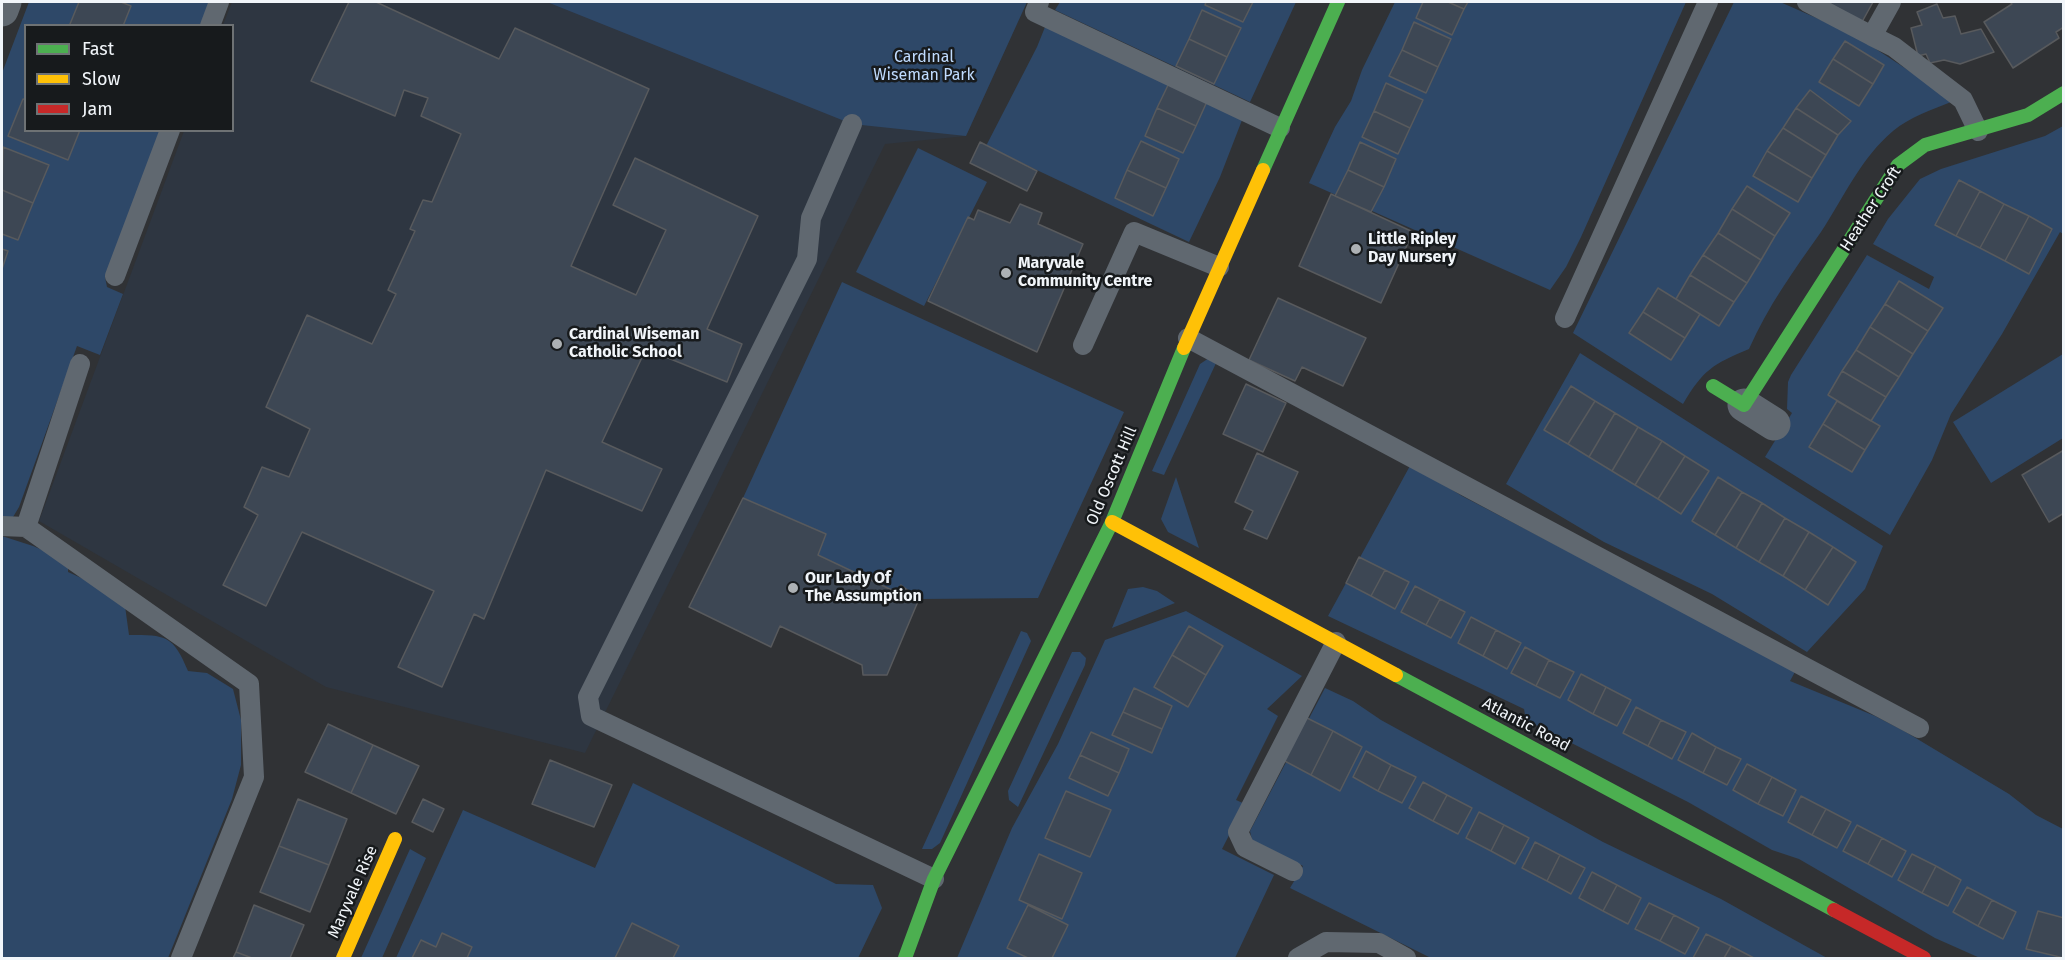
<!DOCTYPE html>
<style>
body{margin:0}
#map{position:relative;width:2065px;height:960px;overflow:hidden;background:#303235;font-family:"Fira Sans",sans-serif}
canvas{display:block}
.frame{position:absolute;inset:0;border:3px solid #f1f5f9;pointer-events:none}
.legend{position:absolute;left:24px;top:24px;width:210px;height:108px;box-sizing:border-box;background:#171a1c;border:2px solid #6e7274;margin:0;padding:8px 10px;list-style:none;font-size:18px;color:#f1f5f9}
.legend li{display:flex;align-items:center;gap:12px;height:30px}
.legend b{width:30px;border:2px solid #6e7274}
</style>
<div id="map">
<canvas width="2065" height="960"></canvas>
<div class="frame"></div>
<ul class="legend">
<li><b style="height:8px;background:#4caf50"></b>Fast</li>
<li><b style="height:8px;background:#ffc107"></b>Slow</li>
<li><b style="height:8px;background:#c62828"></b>Jam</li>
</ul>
</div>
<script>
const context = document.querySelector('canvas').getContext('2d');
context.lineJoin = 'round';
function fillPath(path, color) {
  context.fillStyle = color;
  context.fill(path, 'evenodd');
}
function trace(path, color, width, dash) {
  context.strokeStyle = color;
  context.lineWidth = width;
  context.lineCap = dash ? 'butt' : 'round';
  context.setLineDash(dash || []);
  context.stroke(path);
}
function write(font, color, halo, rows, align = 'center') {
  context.font = font + ' "Fira Sans",sans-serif';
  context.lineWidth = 5;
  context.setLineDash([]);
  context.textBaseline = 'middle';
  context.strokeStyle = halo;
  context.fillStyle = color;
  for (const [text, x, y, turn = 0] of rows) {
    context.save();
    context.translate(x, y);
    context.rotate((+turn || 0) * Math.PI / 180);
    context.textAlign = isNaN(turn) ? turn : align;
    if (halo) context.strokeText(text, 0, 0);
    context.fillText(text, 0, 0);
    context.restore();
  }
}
const built = new Path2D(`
 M232 2H1027L966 136 885 144 585 753 326 687 39 521 184 131 232 130V26L223 25Z`);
const green = new Path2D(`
 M29 2H212L203 25 26 26V130L162 131 105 277 107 287 123 294 100 355 77 346 19 507 13 517 2 520V73Z
 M547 2H1027L966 136 852 124Z
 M1060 2H1296L1250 102 1055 10Z
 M1395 2H1686L1581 237 1566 267 1550 290 1309 183 1335 127 1351 101 1362 70Z
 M1734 2H1780L1853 34 1946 95 1951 102C1931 110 1910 117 1893 131 1861 158 1844 197 1821 232 1794 270 1768 306 1749 349 1713 364 1703 370 1683 404L1573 333Z
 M1047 22 1244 115 1220 177 1189 242 986 146 1037 47Z
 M2063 126V234L2060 232 2002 334 1951 414 1932 460 1890 535 1765 457 1792 413 1787 409 1788 382 1791 375 1867 255 1929 289 1934 277 1873 244 1888 219 1920 179 1941 169 2045 136Z
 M918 148 987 182 924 306 856 272Z
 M842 282 1124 412 1038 598 919 599 901 585 896 592 818 555 826 534 743 498Z
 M1580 353 1883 546 1865 589 1807 652 1712 594 1604 542 1506 484Z
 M2063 354V438L1991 483 1953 422Z
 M1209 358 1217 361 1164 475 1152 471 1200 364Z
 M1411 464 1462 496 1796 670 1790 681 1875 716 1904 731 2009 794 2036 815 2063 829V958H1980L1935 938 1799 859 1772 850 1688 802 1526 720 1524 709 1328 616Z
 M1176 477 1199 548 1168 532 1161 519Z
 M2 536 33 546 68 561V572L99 586 125 606 129 635C166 635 173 635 188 671L207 673 233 689 241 720V765L232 799 168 958H2Z
 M1143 587 1157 591 1175 603 1112 628 1128 589Z
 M1186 611 1302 676 1267 709 1278 716 1236 800 1245 804 1222 849 1274 875 1235 958H957L1012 828 1058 744 1105 640Z
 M1021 631 1027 633 1031 641 940 843 932 849H922Z
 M1072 652H1080L1086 658 1085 665 1018 807 1009 800 1008 791Z
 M1325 688 1353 701 1381 720 1603 842 1721 899 1827 958H1431L1290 888 1303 866 1252 840 1250 831Z
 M633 783 836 884 873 885 882 908 858 958H396L463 810 595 868Z
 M410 849 426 858 382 958H361Z`);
const building = new Path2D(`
 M79 2H121L131 6 123 26H72L70 24Z
 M349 2H376L499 59 515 28 649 89 571 266 636 295 666 230 613 205 635 158 758 216 707 329 742 344 727 382 646 349 602 442 662 469 642 511 546 470 484 619 474 614 442 687 398 667 434 591 302 532 266 606 223 585 258 515 244 507 262 467 289 477 310 429 266 407 307 315 372 344 396 294 388 290 415 231 410 229 423 200 432 202 461 134 421 116 428 98 404 90 395 116 311 81Z
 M1206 2H1253L1243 22 1205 5Z
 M1423 2H1448L1464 9 1452 35 1416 18Z
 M1448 2H1468L1464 9Z
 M1827 2H1873L1862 22Z
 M2010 2H2064V27L2056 32 2059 38 2013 68 1984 22 2012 4Z
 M1937 4 1943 18 1955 16 1961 34 1981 29 1994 52 1960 64 1944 60 1930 63 1926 54 1918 56 1911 28 1922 25 1917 12Z
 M1202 10 1241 28 1227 57 1189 39Z
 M1414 22 1451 39 1438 67 1402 50Z
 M1189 39 1227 57 1214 84 1176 66Z
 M1845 41 1884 65 1873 84 1833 59Z
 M1402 50 1438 67 1426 93 1389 76Z
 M1833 59 1873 84 1859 106 1819 82Z
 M1171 79 1209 97 1196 126 1157 108Z
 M1386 83 1423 100 1410 128 1374 111Z
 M1810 90 1851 121 1838 135 1796 108Z
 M23 99 26 100V130H80L68 160 8 136Z
 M1157 108 1196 126 1183 153 1145 136Z
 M1796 108 1838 135 1826 155 1783 128Z
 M1374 111 1410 128 1398 154 1362 137Z
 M1783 128 1826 155 1812 178 1767 151Z
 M1141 141 1179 159 1166 188 1127 170Z
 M980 142 1037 171 1027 191 970 163Z
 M1360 142 1396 159 1384 187 1348 170Z
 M3 147 49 165 33 203 2 190Z
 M1767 151 1812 178 1798 202 1753 176Z
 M1127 170 1166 188 1153 216 1115 198Z
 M1348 170 1384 187 1371 212 1335 196Z
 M1959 180 1980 191 1956 236 1935 225Z
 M1747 186 1790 213 1775 236 1732 209Z
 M2 190 33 203 18 240 2 234Z
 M1980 191 2004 204 1980 248 1956 236Z
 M1331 194 1413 232 1381 303 1299 266Z
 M1020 204 1042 213 1038 224 1083 244 1037 352 928 301 968 217 974 220 978 210 1010 223Z
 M2004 204 2029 216 2005 261 1980 248Z
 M1732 209 1775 236 1761 260 1718 233Z
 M2029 216 2052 229 2029 274 2005 261Z
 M1718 233 1761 260 1747 283 1703 255Z
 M2 249 8 251 2 269Z
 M1703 255 1747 283 1734 302 1690 275Z
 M1690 275 1734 302 1719 326 1676 299Z
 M1899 281 1943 308 1928 331 1885 304Z
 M1658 288 1700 314 1685 338 1643 312Z
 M1278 298 1366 338 1343 386 1302 367 1295 381 1249 360Z
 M1885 304 1928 331 1913 354 1870 327Z
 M1643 312 1685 338 1671 360 1629 333Z
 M1870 327 1913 354 1899 377 1856 350Z
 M1856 350 1899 377 1886 397 1842 371Z
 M1842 371 1886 397 1871 421 1828 395Z
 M1246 384 1286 403 1263 452 1223 434Z
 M1571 386 1595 401 1568 444 1544 430Z
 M1595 401 1615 413 1589 457 1568 444Z
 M1837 401 1880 426 1865 450 1823 424Z
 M1615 413 1638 427 1612 471 1589 457Z
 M1823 424 1865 450 1852 472 1809 447Z
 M1638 427 1662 441 1635 485 1612 471Z
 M1662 441 1685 456 1658 499 1635 485Z
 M2064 450V513L2049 522 2022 475Z
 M1257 453 1298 472 1267 539 1244 529 1253 511 1235 502Z
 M1685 456 1709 471 1681 514 1658 499Z
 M1718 477 1742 492 1715 535 1692 521Z
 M1742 492 1762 503 1736 548 1715 535Z
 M743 498 826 534 818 555 896 592 901 585 919 599 887 675H863L862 665 780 626 771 647 689 607Z
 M1762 503 1785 518 1759 562 1736 548Z
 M1785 518 1809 532 1783 576 1759 562Z
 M1809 532 1833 547 1805 590 1783 576Z
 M1833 547 1856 562 1828 605 1805 590Z
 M1359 557 1385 570 1371 596 1346 583Z
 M1385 570 1409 582 1395 609 1371 596Z
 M1415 586 1440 599 1426 625 1401 612Z
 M1440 599 1465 612 1451 638 1426 625Z
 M1471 617 1496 630 1483 656 1458 643Z
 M1189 626 1223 646 1206 675 1172 655Z
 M1496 630 1521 643 1507 669 1483 656Z
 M1525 647 1549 660 1536 686 1511 673Z
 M1172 655 1206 675 1188 707 1154 687Z
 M1549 660 1574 672 1560 698 1536 686Z
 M1581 674 1606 687 1593 714 1568 700Z
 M1606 687 1631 700 1617 726 1593 714Z
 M1134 688 1172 706 1162 729 1123 712Z
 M1636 707 1661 720 1648 746 1623 733Z
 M1123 712 1162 729 1152 753 1112 735Z
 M1303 716 1333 731 1311 775 1281 759Z
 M1661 720 1686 732 1672 759 1648 746Z
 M328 724 373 745 351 793 305 772Z
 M1333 731 1362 747 1340 791 1311 775Z
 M1091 732 1129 749 1119 773 1080 755Z
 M1692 733 1716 747 1703 773 1678 760Z
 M373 745 419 766 396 814 351 793Z
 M1716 747 1741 759 1727 785 1703 773Z
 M1366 751 1391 765 1378 791 1353 777Z
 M1080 755 1119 773 1108 796 1069 778Z
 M550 760 612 785 594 827 532 804Z
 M1747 764 1772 777 1758 804 1733 790Z
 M1391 765 1416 777 1402 803 1378 791Z
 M1772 777 1796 790 1783 816 1758 804Z
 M1423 782 1447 795 1433 821 1409 808Z
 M1066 791 1111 810 1090 857 1045 838Z
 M1447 795 1472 808 1458 834 1433 821Z
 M1801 796 1826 809 1812 835 1788 822Z
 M298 799 347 819 329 865 279 846Z
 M423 799 444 809 433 832 412 822Z
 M1826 809 1851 822 1837 848 1812 835Z
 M1479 812 1504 825 1491 851 1466 838Z
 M1504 825 1529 838 1515 864 1491 851Z
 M1857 825 1882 838 1868 864 1843 851Z
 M1882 838 1906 851 1892 877 1868 864Z
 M1535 842 1560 855 1547 881 1522 868Z
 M279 846 329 865 310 912 260 892Z
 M1039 854 1082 873 1062 919 1019 900Z
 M1912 854 1936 866 1922 893 1898 880Z
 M1560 855 1585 868 1571 894 1547 881Z
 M1936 866 1961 880 1948 906 1922 893Z
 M1592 872 1617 885 1603 911 1579 898Z
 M1617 885 1641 898 1628 924 1603 911Z
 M1967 887 1992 900 1978 926 1953 912Z
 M1992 900 2016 912 2003 939 1978 926Z
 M1649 903 1674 915 1660 941 1635 929Z
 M254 905 304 925 290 958H252L236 952Z
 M1028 905 1068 925 1052 958H1028L1007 948Z
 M2038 911 2064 918V958L2026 949Z
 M1674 915 1699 928 1685 954 1660 941Z
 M632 923 679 946 673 958H615Z
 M442 933 472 947 467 958H412L421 940 436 947Z
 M1706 934 1731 946 1724 958H1693Z
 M1731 946 1754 958H1724Z
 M236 952 252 958H233Z`);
const lane = new Path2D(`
 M1039 2 1035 12 1280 128
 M1807 2 1872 36
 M1891 2 1872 36 1894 47 1963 100 1978 131
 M210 26 219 2
 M852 124 811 218 807 259 588 697 591 716 934 879
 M115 276 170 130
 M1565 318 1708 2
 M1188 338 1919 728
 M1083 345 1134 232 1219 267
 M2 526 26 527 249 684 254 777 181 958
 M26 527 80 364
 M1293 871 1245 847 1238 832 1336 642
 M1298 958 1326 942 1379 943 1406 958`);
const street = new Path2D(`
 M2 10 5 2
 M1744 405 1774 424`);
const fast = new Path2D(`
 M1263 170 1338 2
 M1713 386 1744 405 1898 165 1925 145 2028 115 2064 93
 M1396 675 1834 910
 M905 958 934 879 1112 522 1184 348`);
const slow = new Path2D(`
 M1184 348 1263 170
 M1112 522 1396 675
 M343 958 395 839`);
const jam = new Path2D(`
 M1834 910 1924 958`);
const markers = [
 [1356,249,6,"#adb1b4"],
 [1006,273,6,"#adb1b4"],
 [557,344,6,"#adb1b4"],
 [793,588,6,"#adb1b4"]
];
const parkNames = [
 ["Cardinal",924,58],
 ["Wiseman Park",924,76]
];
const streetNames = [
 ["Heather Croft",1871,209,-57],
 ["Old Oscott Hill",1112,476,-67],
 ["Atlantic Road",1526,725,28],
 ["Maryvale Rise",353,892,-66]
];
const poiNames = [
 ["Little Ripley",1368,240],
 ["Day Nursery",1368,258],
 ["Maryvale",1018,264],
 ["Community Centre",1018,282],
 ["Cardinal Wiseman",569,335],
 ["Catholic School",569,353],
 ["Our Lady Of",805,579],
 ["The Assumption",805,597]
];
fillPath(built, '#2e3641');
fillPath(green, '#2e4868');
fillPath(building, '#3d4754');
trace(building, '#585a5d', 1.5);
trace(lane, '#606870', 20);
trace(street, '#606870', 33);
trace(fast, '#4caf50', 14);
trace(slow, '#ffc107', 14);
trace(jam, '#c62828', 14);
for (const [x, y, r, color] of markers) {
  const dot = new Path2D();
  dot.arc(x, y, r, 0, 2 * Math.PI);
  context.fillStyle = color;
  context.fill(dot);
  trace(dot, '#171a1c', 2);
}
write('16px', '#c0dcff', '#171a1c', parkNames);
write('16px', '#f1f5f9', '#171a1c', streetNames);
write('bold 16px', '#f1f5f9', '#171a1c', poiNames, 'left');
</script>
